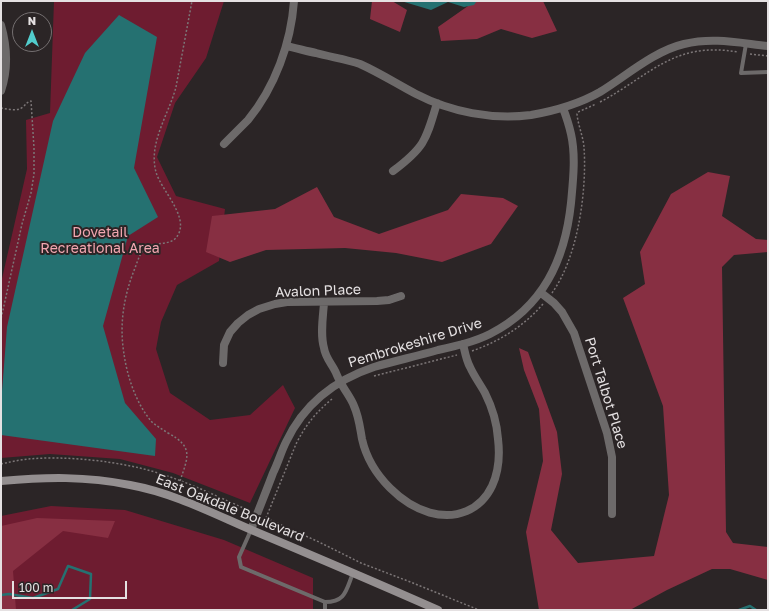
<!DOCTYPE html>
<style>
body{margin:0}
#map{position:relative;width:769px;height:611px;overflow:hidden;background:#2b2526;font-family:"Golos Text",sans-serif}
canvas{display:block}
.frame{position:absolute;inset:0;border:2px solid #e5e1e2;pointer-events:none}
.north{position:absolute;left:12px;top:12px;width:40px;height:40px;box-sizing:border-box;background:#2b2526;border:1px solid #757071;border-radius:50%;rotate:0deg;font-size:11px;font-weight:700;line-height:16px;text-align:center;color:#e5e1e2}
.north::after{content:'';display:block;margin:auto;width:14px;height:18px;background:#52cdcd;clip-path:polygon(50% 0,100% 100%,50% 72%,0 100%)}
.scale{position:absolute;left:12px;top:581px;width:115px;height:18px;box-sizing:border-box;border:2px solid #e5e1e2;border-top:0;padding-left:5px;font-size:12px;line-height:14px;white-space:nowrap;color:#e5e1e2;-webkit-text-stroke:3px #2b2526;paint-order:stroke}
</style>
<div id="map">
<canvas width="769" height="611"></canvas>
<div class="frame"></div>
<div class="north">N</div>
<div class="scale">100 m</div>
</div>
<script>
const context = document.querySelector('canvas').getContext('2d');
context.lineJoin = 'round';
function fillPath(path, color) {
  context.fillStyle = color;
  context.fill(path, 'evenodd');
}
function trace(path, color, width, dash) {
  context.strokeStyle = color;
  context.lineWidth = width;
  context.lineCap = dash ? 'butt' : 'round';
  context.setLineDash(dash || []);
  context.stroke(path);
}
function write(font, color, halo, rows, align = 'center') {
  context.font = font + ' "Golos Text",sans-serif';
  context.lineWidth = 4;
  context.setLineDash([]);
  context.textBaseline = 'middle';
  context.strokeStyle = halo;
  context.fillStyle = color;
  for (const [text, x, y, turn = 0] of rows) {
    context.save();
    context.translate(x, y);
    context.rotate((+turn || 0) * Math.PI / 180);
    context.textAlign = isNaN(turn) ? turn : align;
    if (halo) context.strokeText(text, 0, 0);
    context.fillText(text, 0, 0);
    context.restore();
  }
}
const green = new Path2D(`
 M54 1H224L206 58 175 103 157 157 176 196 225 209 219 261 177 285 161 322 156 349 170 393 210 420 250 415 283 385 295 408 250 503 173 473 120 459 50 454 1 458V283L27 169 26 120 50 113Z
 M51 506 125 510 224 540 313 578V610H1V516Z`);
const forest = new Path2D(`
 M372 1H392L407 10 400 32 370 19Z
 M469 1H543L557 31 532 38 501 29 477 39 441 41 438 27 468 6Z
 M708 172 730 176 722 216 756 239 768 240V252L734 255 722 267 726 532 733 543 768 547V580L730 569H712L667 590 630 610H539L526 532 543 461 539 409 524 370 519 348 528 352 557 432 562 474 551 530 578 563 654 556 669 495 663 406 623 298 645 284 640 252 671 194Z
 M317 187 334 217 379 234 448 210 461 194 503 198 518 206 491 244 442 262 396 253 345 248 266 250 230 262 206 252 212 216 275 209Z
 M37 518 115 521 108 538 63 531 13 571 16 610H1V526Z`);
const water = new Path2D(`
 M401 1H477L474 5 464 7 448 2 431 10Z
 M119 15 157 37 134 168 158 217 128 236 103 326 125 403 156 439 155 456 1 435V404L7 327 53 121 85 53Z`);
const stream = new Path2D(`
 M1 595 9 594 33 598 58 589 68 566 91 574 90 599 72 610
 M739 610 750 606 756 610`);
const path = new Path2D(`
 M750 54 768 56
 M600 102C651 75 674 41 738 52
 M1 108C8 109 17 112 23 107 26 104 27 102 31 101L34 148V174L31 193 22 224 1 319
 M552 293C578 257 587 191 584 147 583 136 578 125 577 114L578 112 596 104
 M472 351C500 341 524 326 543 304
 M374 376 457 355
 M1 464C10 462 19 460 28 459 63 456 105 460 140 468 178 477 214 495 250 511
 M180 481C188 457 194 447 168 433 162 429 156 426 151 421 136 403 127 376 124 354 119 324 124 295 135 268 138 260 140 252 147 247 158 241 173 247 179 233 187 214 161 190 156 172 148 143 169 114 176 87L192 1
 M266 518 296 444C305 426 316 412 332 399
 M266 518 319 542 361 563 413 583 479 610`);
const service = new Path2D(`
 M746 44 741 73 768 72
 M251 530 239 557 241 567 325 602C346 602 346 590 353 573
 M325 602V610`);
const minor = new Path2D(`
 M1 25C7 46 8 70 1 91
 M286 46C296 48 306 51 316 53 330 57 346 59 360 64 380 73 397 84 416 94 451 112 492 120 531 115 554 111 579 104 600 92 626 76 654 51 684 44 713 37 739 43 768 46
 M224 144C232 136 240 128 248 120 275 87 291 43 294 1
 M393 171C425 147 426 140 437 103
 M540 292 554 303 562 312 574 333 607 433 612 457V514
 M324 303C323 317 320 334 324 348 325 356 330 362 334 369 337 374 338 379 341 383 345 391 351 398 354 406 359 417 360 428 362 439 366 457 377 475 390 488 441 539 507 515 498 439 497 424 492 407 485 393 480 384 474 376 470 367 466 360 465 352 463 344
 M223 363 224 345 230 332 238 323 248 315 259 309 275 304 287 302 377 301 389 300 401 296
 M251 530C258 511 266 492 273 473 278 463 281 452 286 442 304 404 335 380 374 367 395 361 417 356 438 350 456 346 474 342 490 334 543 307 565 260 571 203 573 181 576 156 571 134 569 125 566 116 563 108`);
const secondary = new Path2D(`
 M1 481C46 477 86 476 130 485 174 493 214 514 254 531 316 557 377 583 438 610`);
const parkNames = [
 ["Dovetail",100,233],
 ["Recreational Area",100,249]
];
const streetNames = [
 ["Avalon Place",318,291,-2],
 ["Pembrokeshire Drive",415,343,-17],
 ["Port Talbot Place",606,393,73],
 ["East Oakdale Boulevard",230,508,22]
];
fillPath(green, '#6e1c30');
fillPath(forest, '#872f42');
fillPath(water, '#257171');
trace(stream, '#257171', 2.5);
trace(path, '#7c7677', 1.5, [2, 2]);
trace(service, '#6d6a6a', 4);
trace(minor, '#6d6a6a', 8);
trace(secondary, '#948f90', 8);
write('14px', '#f3a7b1', '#2b2526', parkNames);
write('14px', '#e5e1e2', '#2b2526', streetNames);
</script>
